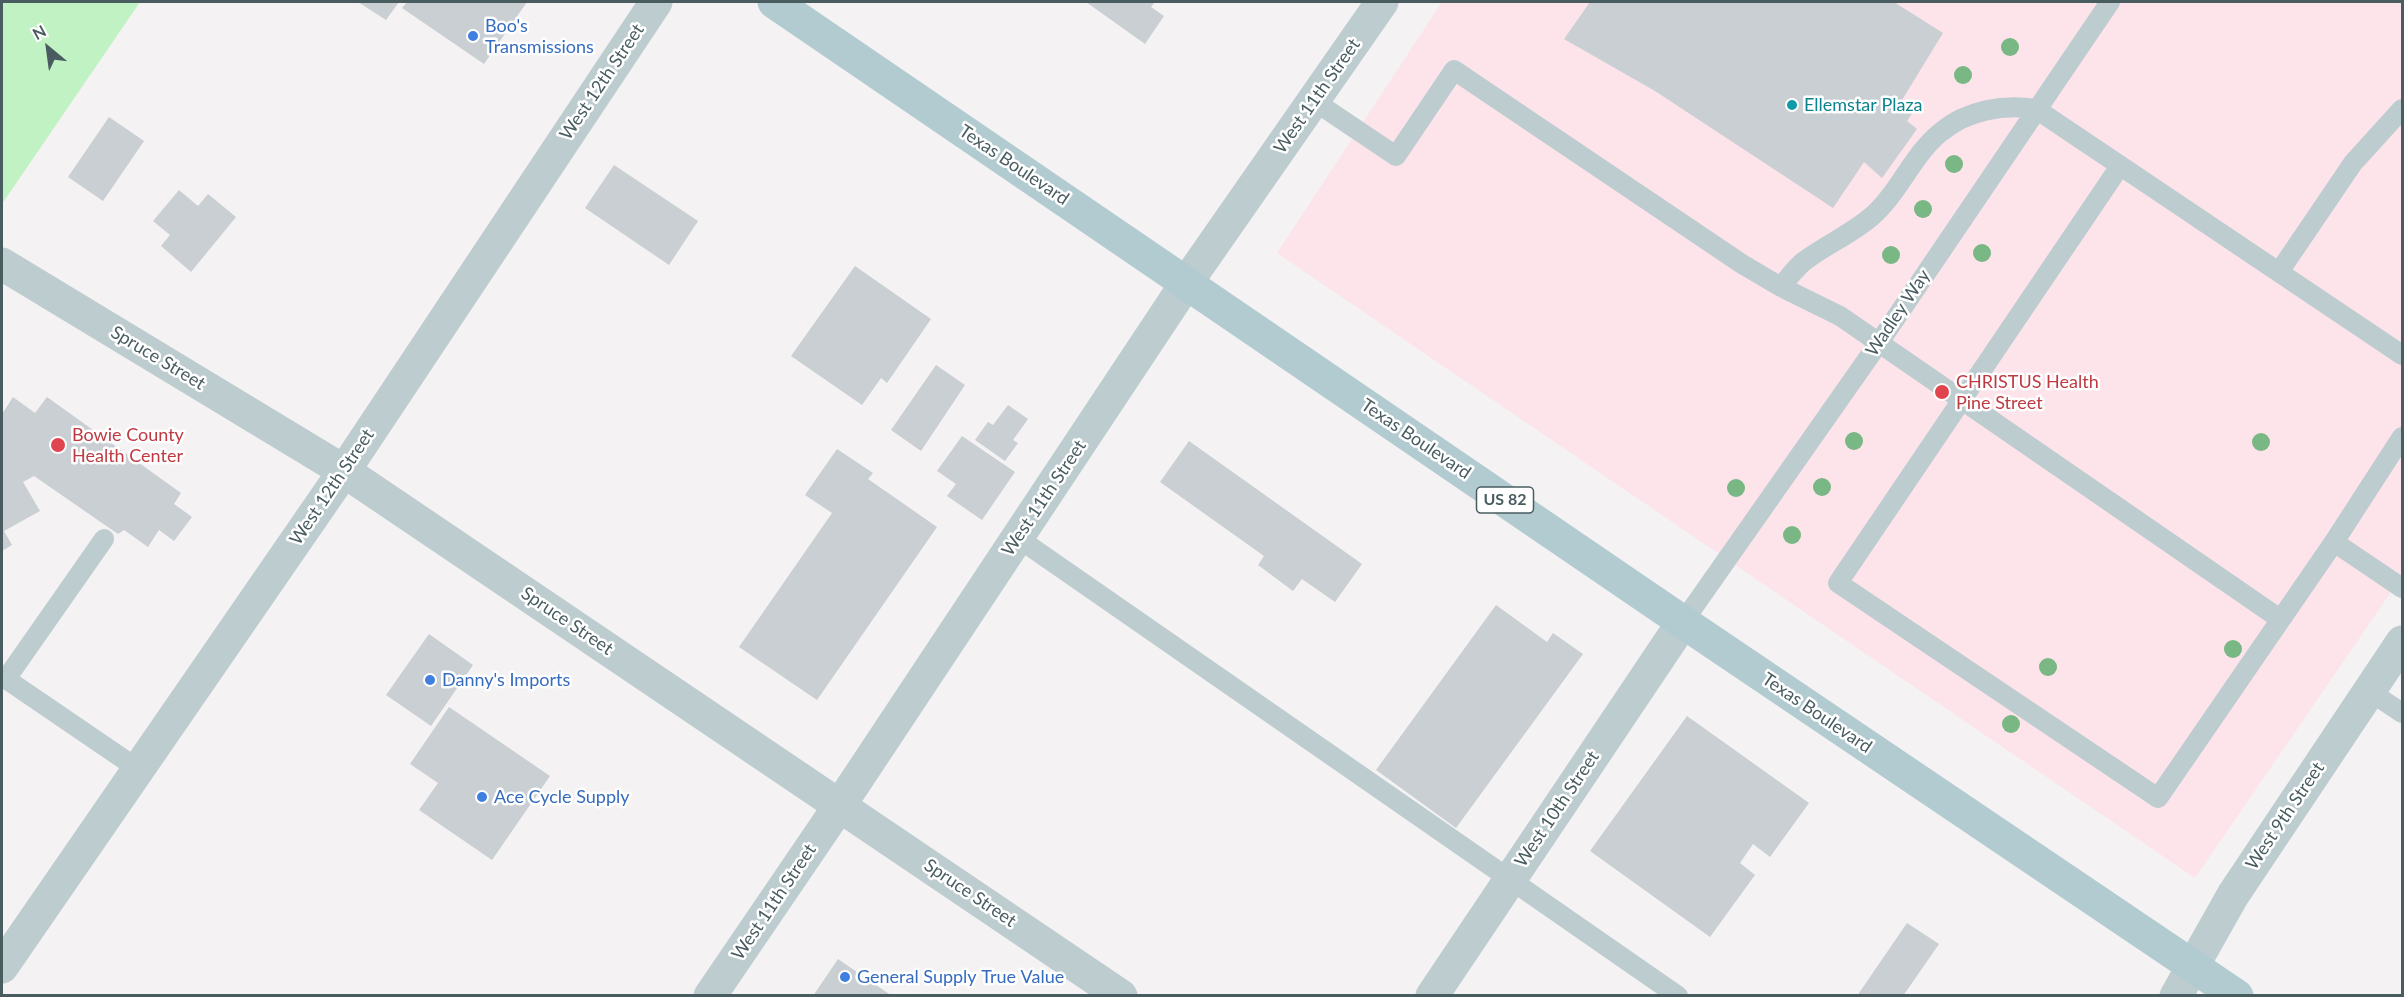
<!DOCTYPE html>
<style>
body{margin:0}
#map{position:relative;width:2404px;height:997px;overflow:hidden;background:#f4f2f3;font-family:Lato,sans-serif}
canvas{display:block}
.frame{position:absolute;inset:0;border:3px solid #495d61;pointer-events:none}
.north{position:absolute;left:18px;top:18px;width:60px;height:60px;-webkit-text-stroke:4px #fff;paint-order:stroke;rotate:331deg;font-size:16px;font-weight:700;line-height:24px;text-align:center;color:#495d61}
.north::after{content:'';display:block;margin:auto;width:21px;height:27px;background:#495d61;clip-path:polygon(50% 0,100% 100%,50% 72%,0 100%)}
</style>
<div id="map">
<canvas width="2404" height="997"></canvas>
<div class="frame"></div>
<div class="north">N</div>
</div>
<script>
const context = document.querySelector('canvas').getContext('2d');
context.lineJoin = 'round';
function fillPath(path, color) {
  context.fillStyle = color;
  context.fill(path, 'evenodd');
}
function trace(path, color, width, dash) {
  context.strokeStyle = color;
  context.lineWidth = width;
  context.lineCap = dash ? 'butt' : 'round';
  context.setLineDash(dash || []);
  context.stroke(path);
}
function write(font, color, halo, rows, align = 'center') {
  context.font = font + ' Lato,sans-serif';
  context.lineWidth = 5;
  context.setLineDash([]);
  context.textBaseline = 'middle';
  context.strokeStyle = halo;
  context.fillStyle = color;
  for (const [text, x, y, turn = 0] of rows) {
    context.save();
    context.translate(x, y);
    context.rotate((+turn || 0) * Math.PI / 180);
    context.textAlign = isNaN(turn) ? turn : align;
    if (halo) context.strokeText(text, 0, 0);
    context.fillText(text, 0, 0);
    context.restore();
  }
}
const medical = new Path2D(`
 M1442 2H2402V576L2195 878 1277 253Z`);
const green = new Path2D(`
 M2 2H140L2 204Z`);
const building = new Path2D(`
 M358 2H399L386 20Z
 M407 2H527L484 64 402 8Z
 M1086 2H1155L1151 7 1164 16 1145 44Z
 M1590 2H1894L1943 33 1902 100 1915 109 1907 121 1917 129 1882 178 1864 162 1833 208 1655 91 1564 39Z
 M109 117 144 141 103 201 68 177Z
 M614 165 698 221 669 265 585 208Z
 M179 190 198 206 208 194 236 217 191 272 161 246 170 235 153 221Z
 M855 266 931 319 887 383 881 378 862 405 791 356Z
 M936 365 965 385 921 451 891 430Z
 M13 397 35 413 47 397 181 493 174 504 192 517 174 541 159 530 148 547 124 530 118 534 34 476 23 482 40 511 4 531 12 545 2 551V414Z
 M1008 405 1028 419 1013 440 1018 443 1005 461 975 440 988 422 993 425Z
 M962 436 1015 472 982 520 947 496 956 484 937 471Z
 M1189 441 1362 564 1335 602 1302 579 1293 591 1258 565 1264 556 1160 482Z
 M837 449 873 473 868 479 937 527 817 700 739 647 832 513 805 495Z
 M1496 605 1547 642 1553 633 1583 654 1456 828 1376 770Z
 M429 634 473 665 431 726 386 695Z
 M449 707 550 776 492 860 419 810 438 783 410 764Z
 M1687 716 1809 803 1770 857 1753 844 1740 863 1755 875 1710 937 1590 851Z
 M1907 923 1939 944 1903 996H1857Z
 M838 959 892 996H813Z`);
const service = new Path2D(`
 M1314 101 1396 156 1454 70 1742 264 1781 287 1840 316 2280 619
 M2120 166 1838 583 2158 798 2334 542 2402 437
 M2279 272 2353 163 2402 109
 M1781 287C1790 276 1798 264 1810 257 1830 243 1852 233 1871 217 1899 193 1913 154 1941 132 1967 110 2004 104 2036 109L2402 355
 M1018 538 1678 996
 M104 539 6 679 138 769
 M2334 542 2402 588
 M1683 622 1878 344 2110 2
 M2369 691 2402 713`);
const minor = new Path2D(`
 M2 967 344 471 656 2
 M710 996 840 805 1187 282 1382 2
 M1432 996 1683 622
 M2176 996 2233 895 2402 642`);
const tertiary = new Path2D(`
 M2 264 344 471 1121 996`);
const primary = new Path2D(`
 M774 2 1683 622 2237 996`);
const trees = [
 [2010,47],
 [1963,75],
 [1954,164],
 [1923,209],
 [1982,253],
 [1891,255],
 [1854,441],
 [2261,442],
 [1822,487],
 [1736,488],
 [1792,535],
 [2233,649],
 [2048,667],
 [2011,724]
];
const markers = [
 [473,36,6,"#3f7fe0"],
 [1792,105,6,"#0f9aa8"],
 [1942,392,8,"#e0444e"],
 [58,445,8,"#e0444e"],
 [430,680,6,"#3f7fe0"],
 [482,797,6,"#3f7fe0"],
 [845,977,6,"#3f7fe0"]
];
const shields = [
 [1505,500,57]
];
const shieldNames = [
 ["US 82",1505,500]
];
const shopNames = [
 ["Boo's",485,26],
 ["Transmissions",485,47],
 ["Danny's Imports",442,680],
 ["Ace Cycle Supply",494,797],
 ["General Supply True Value",857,977]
];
const streetNames = [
 ["West 12th Street",602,82,-56],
 ["West 11th Street",1317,96,-55],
 ["Texas Boulevard",1014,165,34],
 ["Wadley Way",1898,313,-56],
 ["Spruce Street",158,358,31],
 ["Texas Boulevard",1416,439,34],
 ["West 12th Street",332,487,-56],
 ["West 11th Street",1044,498,-56],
 ["Spruce Street",567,621,34],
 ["Texas Boulevard",1817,713,34],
 ["West 10th Street",1557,809,-56],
 ["West 9th Street",2285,816,-56],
 ["Spruce Street",970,893,34],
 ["West 11th Street",774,902,-56]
];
const cultureNames = [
 ["Ellemstar Plaza",1804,105]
];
const healthNames = [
 ["CHRISTUS Health",1956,382],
 ["Pine Street",1956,403],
 ["Bowie County",72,435],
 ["Health Center",72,456]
];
fillPath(medical, '#fce4ea');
fillPath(green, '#c1f2c4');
fillPath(building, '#c9cfd2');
trace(service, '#bdcccf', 20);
trace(minor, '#bdcccf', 33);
trace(tertiary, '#bdcccf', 33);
trace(primary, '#b2cbd1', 33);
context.fillStyle = '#79b784';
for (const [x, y] of trees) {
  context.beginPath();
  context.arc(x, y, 9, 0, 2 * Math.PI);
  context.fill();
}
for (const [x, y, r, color] of markers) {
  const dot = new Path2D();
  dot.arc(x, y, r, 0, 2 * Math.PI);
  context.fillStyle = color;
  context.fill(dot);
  trace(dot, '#fff', 2);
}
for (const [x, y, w] of shields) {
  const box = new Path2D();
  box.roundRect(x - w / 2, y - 13, w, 26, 4.5);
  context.fillStyle = '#fff';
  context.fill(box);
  trace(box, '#495d61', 1.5);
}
write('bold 16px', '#495d61', null, shieldNames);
write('18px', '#366cbe', '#fff', shopNames, 'left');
write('18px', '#495d61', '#fff', streetNames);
write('18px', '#0d838f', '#fff', cultureNames, 'left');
write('18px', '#be3a42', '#fff', healthNames, 'left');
</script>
